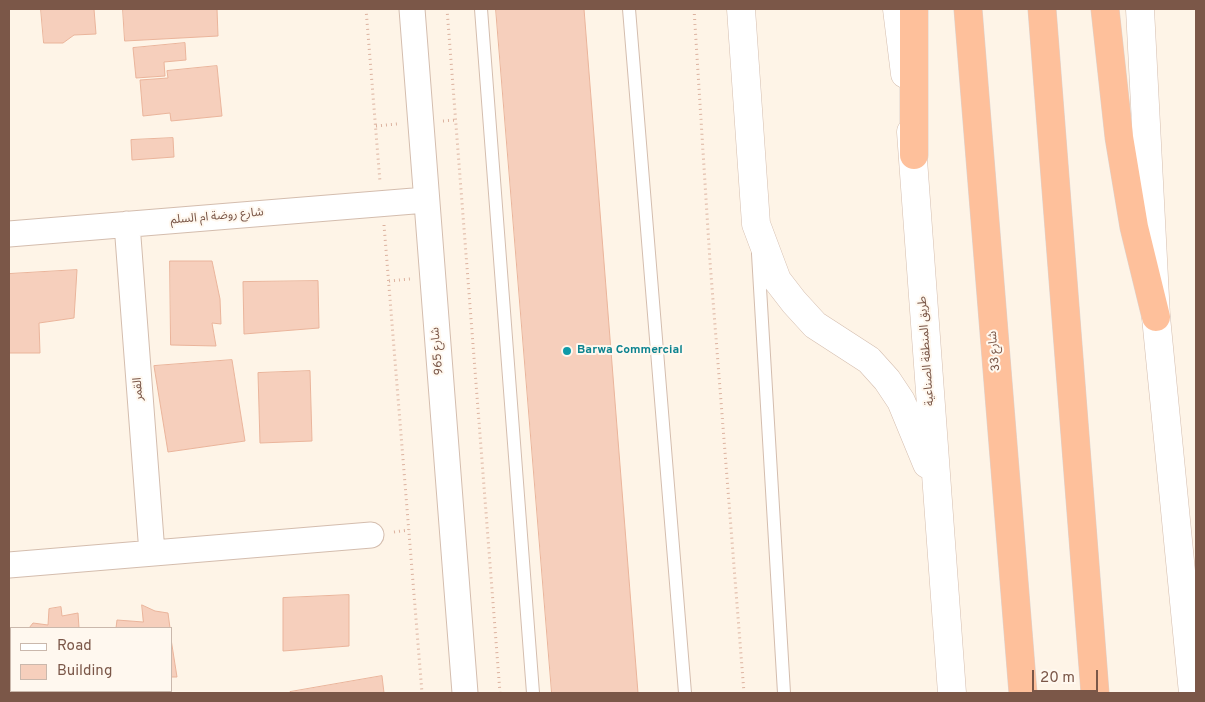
<!DOCTYPE html>
<meta charset="utf-8">
<style>
body{margin:0}
#map{position:relative;width:1205px;height:702px;overflow:hidden;background:#fef4e7;font-family:Overpass,sans-serif}
canvas{display:block}
.frame{position:absolute;inset:0;border:10px solid #7b5748;pointer-events:none}
.legend{position:absolute;left:10px;top:627px;width:162px;height:65px;box-sizing:border-box;background:#fff8ef;border:1px solid #cab8ac;margin:0;padding:6px 9px;list-style:none;font-size:15px;color:#7b5748}
.legend li{display:flex;align-items:center;gap:10px;height:25px}
.legend b{width:25px;border:1px solid #cab8ac}
.scale{position:absolute;left:1032px;top:670px;width:66px;height:22px;box-sizing:border-box;border:2px solid #7b5748;border-top:0;padding-left:6px;font-size:15px;line-height:18px;white-space:nowrap;color:#7b5748;-webkit-text-stroke:4px #fff8ef;paint-order:stroke}
</style>
<div id="map">
<canvas width="1205" height="702"></canvas>
<div class="frame"></div>
<ul class="legend">
<li><b style="height:6px;background:#fff"></b>Road</li>
<li><b style="height:14px;background:#f6cfbc"></b>Building</li>
</ul>
<div class="scale">20 m</div>
</div>
<script>
const context = document.querySelector('canvas').getContext('2d');
context.lineJoin = 'round';
function fillPath(path, color) {
  context.fillStyle = color;
  context.fill(path, 'evenodd');
}
function trace(path, color, width, dash) {
  context.strokeStyle = color;
  context.lineWidth = width;
  context.lineCap = dash ? 'butt' : 'round';
  context.setLineDash(dash || []);
  context.stroke(path);
}
function write(font, color, halo, rows, align = 'center') {
  context.font = font + ' Overpass,"Noto Sans Arabic",sans-serif';
  context.lineWidth = 4;
  context.setLineDash([]);
  context.textBaseline = 'middle';
  context.strokeStyle = halo;
  context.fillStyle = color;
  for (const [text, x, y, turn = 0] of rows) {
    context.save();
    context.translate(x, y);
    context.rotate((+turn || 0) * Math.PI / 180);
    context.textAlign = isNaN(turn) ? turn : align;
    if (halo) context.strokeText(text, 0, 0);
    context.fillText(text, 0, 0);
    context.restore();
  }
}
const building = new Path2D(`
 M41 9H94L96 34 74 35 63 43H44Z
 M123 9H217L218 36 125 41Z
 M496 9H584L638 693H552Z
 M185 43 186 60 164 62 165 76 136 78 133 48Z
 M217 66 222 116 171 121 170 113 143 116 140 80 168 78 167 71Z
 M173 138 174 157 132 160 131 140Z
 M170 261H212L220 299 221 324 212 323 216 346 171 345Z
 M77 270 74 318 39 323 40 353H9V274Z
 M318 281 319 328 244 334 243 282Z
 M232 360 245 441 168 452 154 366Z
 M310 371 312 441 260 443 258 373Z
 M349 595V646L283 651V598Z
 M142 605 155 611 168 613 170 628H116L117 620 143 622Z
 M61 607 62 616 78 613 79 628H29L33 623 48 625 49 609Z
 M171 639 177 677H171Z
 M382 676 384 693H290V692Z`);
const path = new Path2D(`
 M366 9 380 182
 M447 9 500 693
 M694 9 710 262 744 693
 M443 121 456 120
 M376 126 397 124
 M384 225 422 693
 M389 281 410 279
 M394 532 409 530`);
const service = new Path2D(`
 M481 9 533 693
 M629 9 685 693
 M758 254 784 693`);
const minor = new Path2D(`
 M412 9 465 693
 M127 224 152 553
 M9 234 426 200
 M9 565 371 535`);
const tertiary = new Path2D(`
 M741 9 756 224 777 280 794 302 815 325 869 360 887 380 901 401 927 464
 M897 9 905 74
 M1140 9 1156 317 1193 693
 M911 132 952 693`);
const trunk = new Path2D(`
 M914 9V155
 M968 9 1023 693
 M1042 9 1095 693
 M1105 9 1119 137 1134 227 1156 317`);
const markers = [
 [567,351,5,"#0f9aa8"]
];
const streetNames = [
 ["شارع روضة ام السلم",217,217,-5],
 ["شارع 965",438,351,-95],
 ["طريق المنطقة الصناعية",927,351,-94],
 ["شارع 33",995,351,-95],
 ["القمر",139,389,-94]
];
const cultureNames = [
 ["Barwa Commercial",577,351]
];
fillPath(building, '#f6cfbc');
trace(building, '#eab49b', 1);
trace(service, '#d4bdae', 14);
trace(minor, '#d4bdae', 27);
trace(tertiary, '#d4bdae', 29);
trace(trunk, '#ddd3cf', 29);
trace(path, '#dcb29f', 3, [1, 4]);
trace(service, '#fff', 12);
trace(minor, '#fff', 25);
trace(tertiary, '#fff', 28);
trace(trunk, '#fec09b', 28);
for (const [x, y, r, color] of markers) {
  const dot = new Path2D();
  dot.arc(x, y, r, 0, 2 * Math.PI);
  context.fillStyle = color;
  context.fill(dot);
  trace(dot, '#fff8ef', 2);
}
write('12px', '#7b5748', '#fff8ef', streetNames);
write('bold 12px', '#0d838f', '#fff8ef', cultureNames, 'left');
</script>
